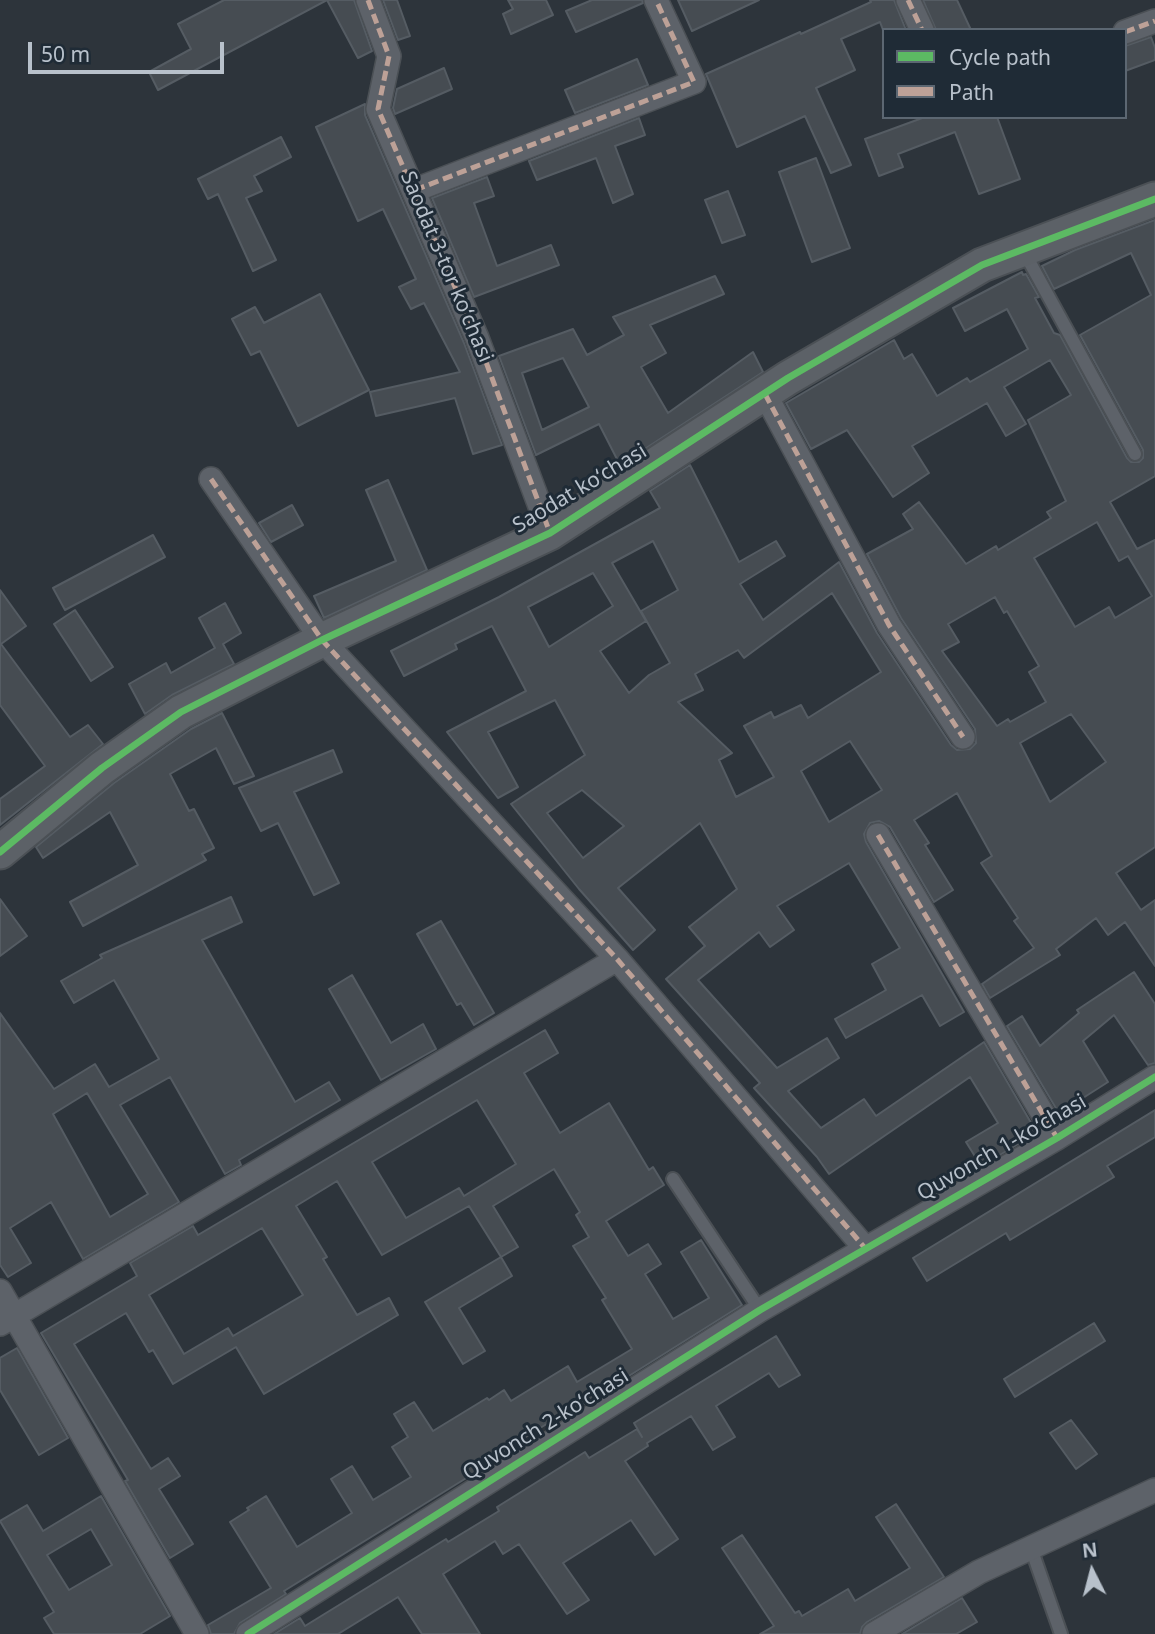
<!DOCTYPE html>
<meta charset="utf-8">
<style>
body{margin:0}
#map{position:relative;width:1155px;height:1634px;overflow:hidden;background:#2d343b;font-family:"Noto Sans",sans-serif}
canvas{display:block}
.legend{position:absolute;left:882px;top:28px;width:245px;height:91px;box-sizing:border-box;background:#1f2b36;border:2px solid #5c6772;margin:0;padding:9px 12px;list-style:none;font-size:21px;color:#b8c1cb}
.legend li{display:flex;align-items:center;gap:14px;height:35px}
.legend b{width:35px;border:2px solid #5c6772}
.north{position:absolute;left:1057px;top:1536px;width:70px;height:70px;-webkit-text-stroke:5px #1f2b36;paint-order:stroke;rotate:354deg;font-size:19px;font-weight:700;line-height:28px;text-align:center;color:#b8c1cb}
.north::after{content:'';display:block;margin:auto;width:24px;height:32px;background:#b8c1cb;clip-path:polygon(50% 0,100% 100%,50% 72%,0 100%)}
.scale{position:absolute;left:28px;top:42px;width:196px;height:32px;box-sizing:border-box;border:4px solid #b8c1cb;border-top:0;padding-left:9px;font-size:21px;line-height:24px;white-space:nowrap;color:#b8c1cb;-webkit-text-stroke:5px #1f2b36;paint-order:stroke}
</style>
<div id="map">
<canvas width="1155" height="1634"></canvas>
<ul class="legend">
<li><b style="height:9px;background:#5cba63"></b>Cycle path</li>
<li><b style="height:9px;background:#bda197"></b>Path</li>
</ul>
<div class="north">N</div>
<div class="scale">50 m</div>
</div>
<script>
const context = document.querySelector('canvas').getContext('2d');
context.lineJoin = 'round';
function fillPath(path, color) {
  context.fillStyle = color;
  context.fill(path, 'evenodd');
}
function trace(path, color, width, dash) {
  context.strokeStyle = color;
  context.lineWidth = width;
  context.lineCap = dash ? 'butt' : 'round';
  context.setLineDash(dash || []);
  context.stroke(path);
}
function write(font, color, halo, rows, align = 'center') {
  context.font = font + ' "Noto Sans",sans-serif';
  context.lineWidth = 6;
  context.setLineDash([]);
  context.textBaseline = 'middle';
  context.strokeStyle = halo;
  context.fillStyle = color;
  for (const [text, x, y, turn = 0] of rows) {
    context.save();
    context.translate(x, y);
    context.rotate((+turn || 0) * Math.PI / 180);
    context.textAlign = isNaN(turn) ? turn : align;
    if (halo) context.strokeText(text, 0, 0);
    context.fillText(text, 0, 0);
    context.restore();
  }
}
const building = new Path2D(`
 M224 0H354L372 51 358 58 327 0 158 90 149 72 191 49 178 24Z
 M383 0H397L410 36 398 40Z
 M508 0H546L553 15 511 34 503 14 513 9Z
 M592 0H642L643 3 576 32 566 11Z
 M678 0H759L692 31Z
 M870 0H894L906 30H883L880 22 841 39 855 70 816 88 851 165 831 173 805 116 737 147 706 74 800 32 801 34 871 2Z
 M923 0H957L971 30H936Z
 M1151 37 1155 48V60L1125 71V46Z
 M637 59 648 85 575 113 565 90Z
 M444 68 452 89 395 114 393 108 397 89Z
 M365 104V115L464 343 502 445 473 454 455 398 376 416 370 392 460 372 424 303 411 309 399 287 416 279 383 209 358 221 316 127Z
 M925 117H997L1020 179 979 194 955 132 898 154 903 167 879 176 865 139Z
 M639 118 645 135 615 146 633 194 613 203 596 158 537 180 529 161Z
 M281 137 291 157 254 176 262 191 246 198 276 260 253 271 218 194 208 199 198 179Z
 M816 158 850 248 812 262 779 172Z
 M487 177 494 196 474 203 497 266 551 245 559 265 474 297 432 198Z
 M728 191 745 235 722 243 705 200Z
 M1155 220V476L1110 502 1137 549 1155 540V847L1116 873 1141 910 1155 900V966L1125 922 1108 935 1096 918 1056 949 1060 955 990 998 982 984 1034 948 1014 921 1018 918 981 863 992 856 957 793 914 820 929 843 925 845 953 890 934 902 890 827 879 821 870 823 864 834 866 842 964 1012 940 1026 922 995 846 1038 835 1019 886 990 872 964 900 948 849 863 777 906 794 930 770 947 759 932 698 980 777 1068 827 1038 839 1058 788 1091 821 1128 864 1099 876 1116 984 1042 1037 1133 981 1166 966 1142 998 1123 970 1077 829 1174 817 1157 754 1088 760 1083 666 979 705 946 689 927 737 889 700 823 618 888 655 930 633 950 579 889 511 804 585 755 555 700 488 732 518 787 498 798 447 732 526 691 492 626 455 644 457 649 404 676 391 651 499 597 660 508 650 491 690 465 739 562 776 541 785 556 740 584 763 620 839 562 877 633 951 745 957 750 970 749 976 743 975 729 901 618 867 554 913 529 903 514 919 502 966 564 996 546 998 550 1051 518 1047 512 1066 501 1028 420 1071 395 1050 360 1004 387 1026 424 1006 436 987 403 912 446 929 473 893 497 847 430 811 449 786 403 894 340 904 359 912 354 937 396 967 378 970 382 1028 349 1007 309 965 331 953 308 1022 272 1023 275 1026 274 1039 297 1035 298 1054 333 1060 335 1127 458 1131 462H1139L1143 458V450L1080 335 1151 295 1131 253 1054 289 1042 266 1075 250ZM1097 522 1119 561 1128 556 1152 596 1115 618 1109 607 1075 627 1034 558ZM653 541 678 590 641 611 670 663 649 675 629 693 600 651 646 621 612 563ZM593 573 613 606 549 647 528 607ZM832 593 881 672 808 718 801 705 774 718 771 712 744 726 774 777 736 797 719 760 732 753 678 702 703 690 695 674 738 650 744 658ZM995 597 1004 613 1007 611 1039 666 1029 672 1046 702 1010 722 1008 719 997 726 942 651 959 642 948 624ZM1071 714 1106 762 1050 802 1020 743ZM850 741 882 790 829 822 801 771ZM582 790 624 826 583 858 547 813Z
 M715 276 724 294 650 325 666 353 641 367 668 413 753 352 763 372 620 465 599 424 536 455 499 356 573 329 587 355 624 335 613 317ZM563 358 589 407 542 430 522 373Z
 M320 294 369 390 298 426 260 351 251 355 232 319 255 307 264 323Z
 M388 480 427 570 324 618 314 596 396 561 366 490Z
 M292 505 303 525 271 542 259 523Z
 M153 535 165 557 65 610 53 588Z
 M0 590 26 626 1 644 70 737 88 725 103 744 0 825V799L45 766 0 705Z
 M225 603 241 633 223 644 234 664 172 695 145 714 129 684 166 663 171 673 215 648 199 618Z
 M75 610 113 667 91 681 54 624Z
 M222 713 254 776 234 784 216 748 170 774 189 811 194 809 214 848 202 854 206 860 83 926 70 902 138 865 110 812 43 858 36 847 114 783 191 729Z
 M333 750 342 772 294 792 339 883 314 895 278 823 261 831 239 788Z
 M231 897 242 922 202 940 295 1102 329 1082 340 1100 239 1160 241 1165 225 1174 170 1077 120 1105 179 1202 83 1259 51 1202 10 1228 31 1263 8 1277 0 1265V1013L54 1089 95 1064 109 1087 159 1059 114 980 74 1003 61 981 102 958 100 955ZM87 1093 148 1194 110 1217 53 1114Z
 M0 899 27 936 0 956Z
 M441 921 494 1013 474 1025 461 1003 457 1005 417 934Z
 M1134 972 1155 1004V1063L1148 1065 1114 1015 1083 1041 1108 1082 1072 1105 1074 1107 1060 1115 1007 1026 1022 1016 1040 1046 1079 1013 1077 1010Z
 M352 975 391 1043 423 1024 436 1049 381 1080 329 989Z
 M545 1030 558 1053 524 1073 560 1133 609 1103 649 1170 653 1167 664 1185 606 1221 628 1256 648 1244 661 1264 645 1274 673 1319 709 1298 681 1252 701 1240 742 1305 589 1401 575 1410 574 1407 516 1443 518 1446 284 1591 286 1594 240 1623 234 1634H211L208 1625 271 1588 230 1522 249 1510 247 1508 266 1496 297 1547 352 1513 331 1479 352 1466 373 1500 411 1477 392 1447 408 1437 394 1414 414 1402 433 1431 487 1398 489 1400 504 1390 511 1401 568 1366 577 1382 632 1349 602 1300 606 1298 573 1246 589 1237 576 1215 580 1212 554 1169 493 1206 518 1247 501 1257 512 1276 459 1308 485 1351 463 1364 425 1302 501 1257 469 1206 382 1255 337 1181 296 1206 327 1257 323 1259 357 1315 389 1298 398 1315 264 1394 236 1347 173 1384 153 1350 149 1352 126 1313 74 1344 151 1469 168 1458 180 1476 159 1489 193 1544 170 1558 125 1481 128 1480 41 1333 137 1276 130 1263 193 1226 198 1235ZM477 1100 516 1164 464 1196 459 1188 406 1218 372 1162ZM262 1228 303 1295 233 1336 228 1328 184 1354 149 1295Z
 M1155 1110V1137L1107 1166 1114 1177 1010 1240 1006 1233 927 1281 913 1258Z
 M1094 1323 1105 1341 1015 1397 1004 1379Z
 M776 1336 800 1375 779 1387 769 1373 716 1406 735 1437 713 1450 691 1416 647 1443 648 1446 625 1461 678 1539 655 1555 631 1520 563 1563 589 1600 567 1614 519 1544 503 1554 495 1541 443 1574 480 1634H422L398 1597 338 1634H274L300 1618 305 1626 446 1539 448 1542 499 1511 497 1507 585 1452 589 1458 637 1429 642 1437 634 1423Z
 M17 1348 68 1438 39 1455 0 1390V1358Z
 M1071 1420 1097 1454 1076 1469 1050 1433Z
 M101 1496 170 1616 140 1634H54L44 1618 54 1612 0 1521 27 1505 43 1531ZM91 1529 112 1565 69 1590 47 1555Z
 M896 1504 944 1577 867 1622 862 1627 860 1634H760L774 1626 722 1548 742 1535 795 1613 799 1611 802 1616 848 1589 855 1601 910 1568 876 1517Z
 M962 1598 977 1622 956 1634H902Z`);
const lane = new Path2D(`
 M1023 250 1135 454
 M673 1179 760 1310
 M1031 1548 1061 1634`);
const street = new Path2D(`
 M368 0 389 56 378 109 477 338 550 533
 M908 0 922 30
 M1125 32 1155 21
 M415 190 694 82 656 0
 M765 394 889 625 963 737
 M211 479 322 640 617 959 865 1248
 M878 835 1057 1138
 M0 1291 197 1634
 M0 1324 617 959
 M248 1634 760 1310 1057 1138 1155 1077
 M874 1634 979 1572 1155 1490`);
const secondary = new Path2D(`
 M0 852 102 768 181 712 322 640 550 533 788 378 982 265 1155 199`);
const quiet = new Path2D(`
 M368 0 389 56 378 109 477 338 550 533
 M908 0 922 30
 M1125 32 1155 21
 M415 190 694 82 656 0
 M765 394 889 625 963 737
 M211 479 322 640 617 959 865 1248
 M878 835 1057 1138`);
const cycleway = new Path2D(`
 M0 852 102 768 181 712 322 640 550 533 788 378 982 265 1155 199
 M248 1634 760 1310 1057 1138 1155 1077`);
const streetNames = [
 ["Saodat 3-tor koʻchasi",446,267,67],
 ["Saodat koʻchasi",580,489,-31],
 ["Quvonch 1-koʻchasi",1002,1148,-30],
 ["Quvonch 2-koʻchasi",546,1425,-32]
];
fillPath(building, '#464c52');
trace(building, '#555c63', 2);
trace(lane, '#4b5055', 16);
trace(street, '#4b5055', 26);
trace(secondary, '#4b5055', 37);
trace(lane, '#5d6269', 12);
trace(street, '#5d6269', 23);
trace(secondary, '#5c6167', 33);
trace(quiet, '#bda197', 5, [10, 5]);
trace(cycleway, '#5cba63', 7);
write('21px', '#b8c1cb', '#1f2b36', streetNames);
</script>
